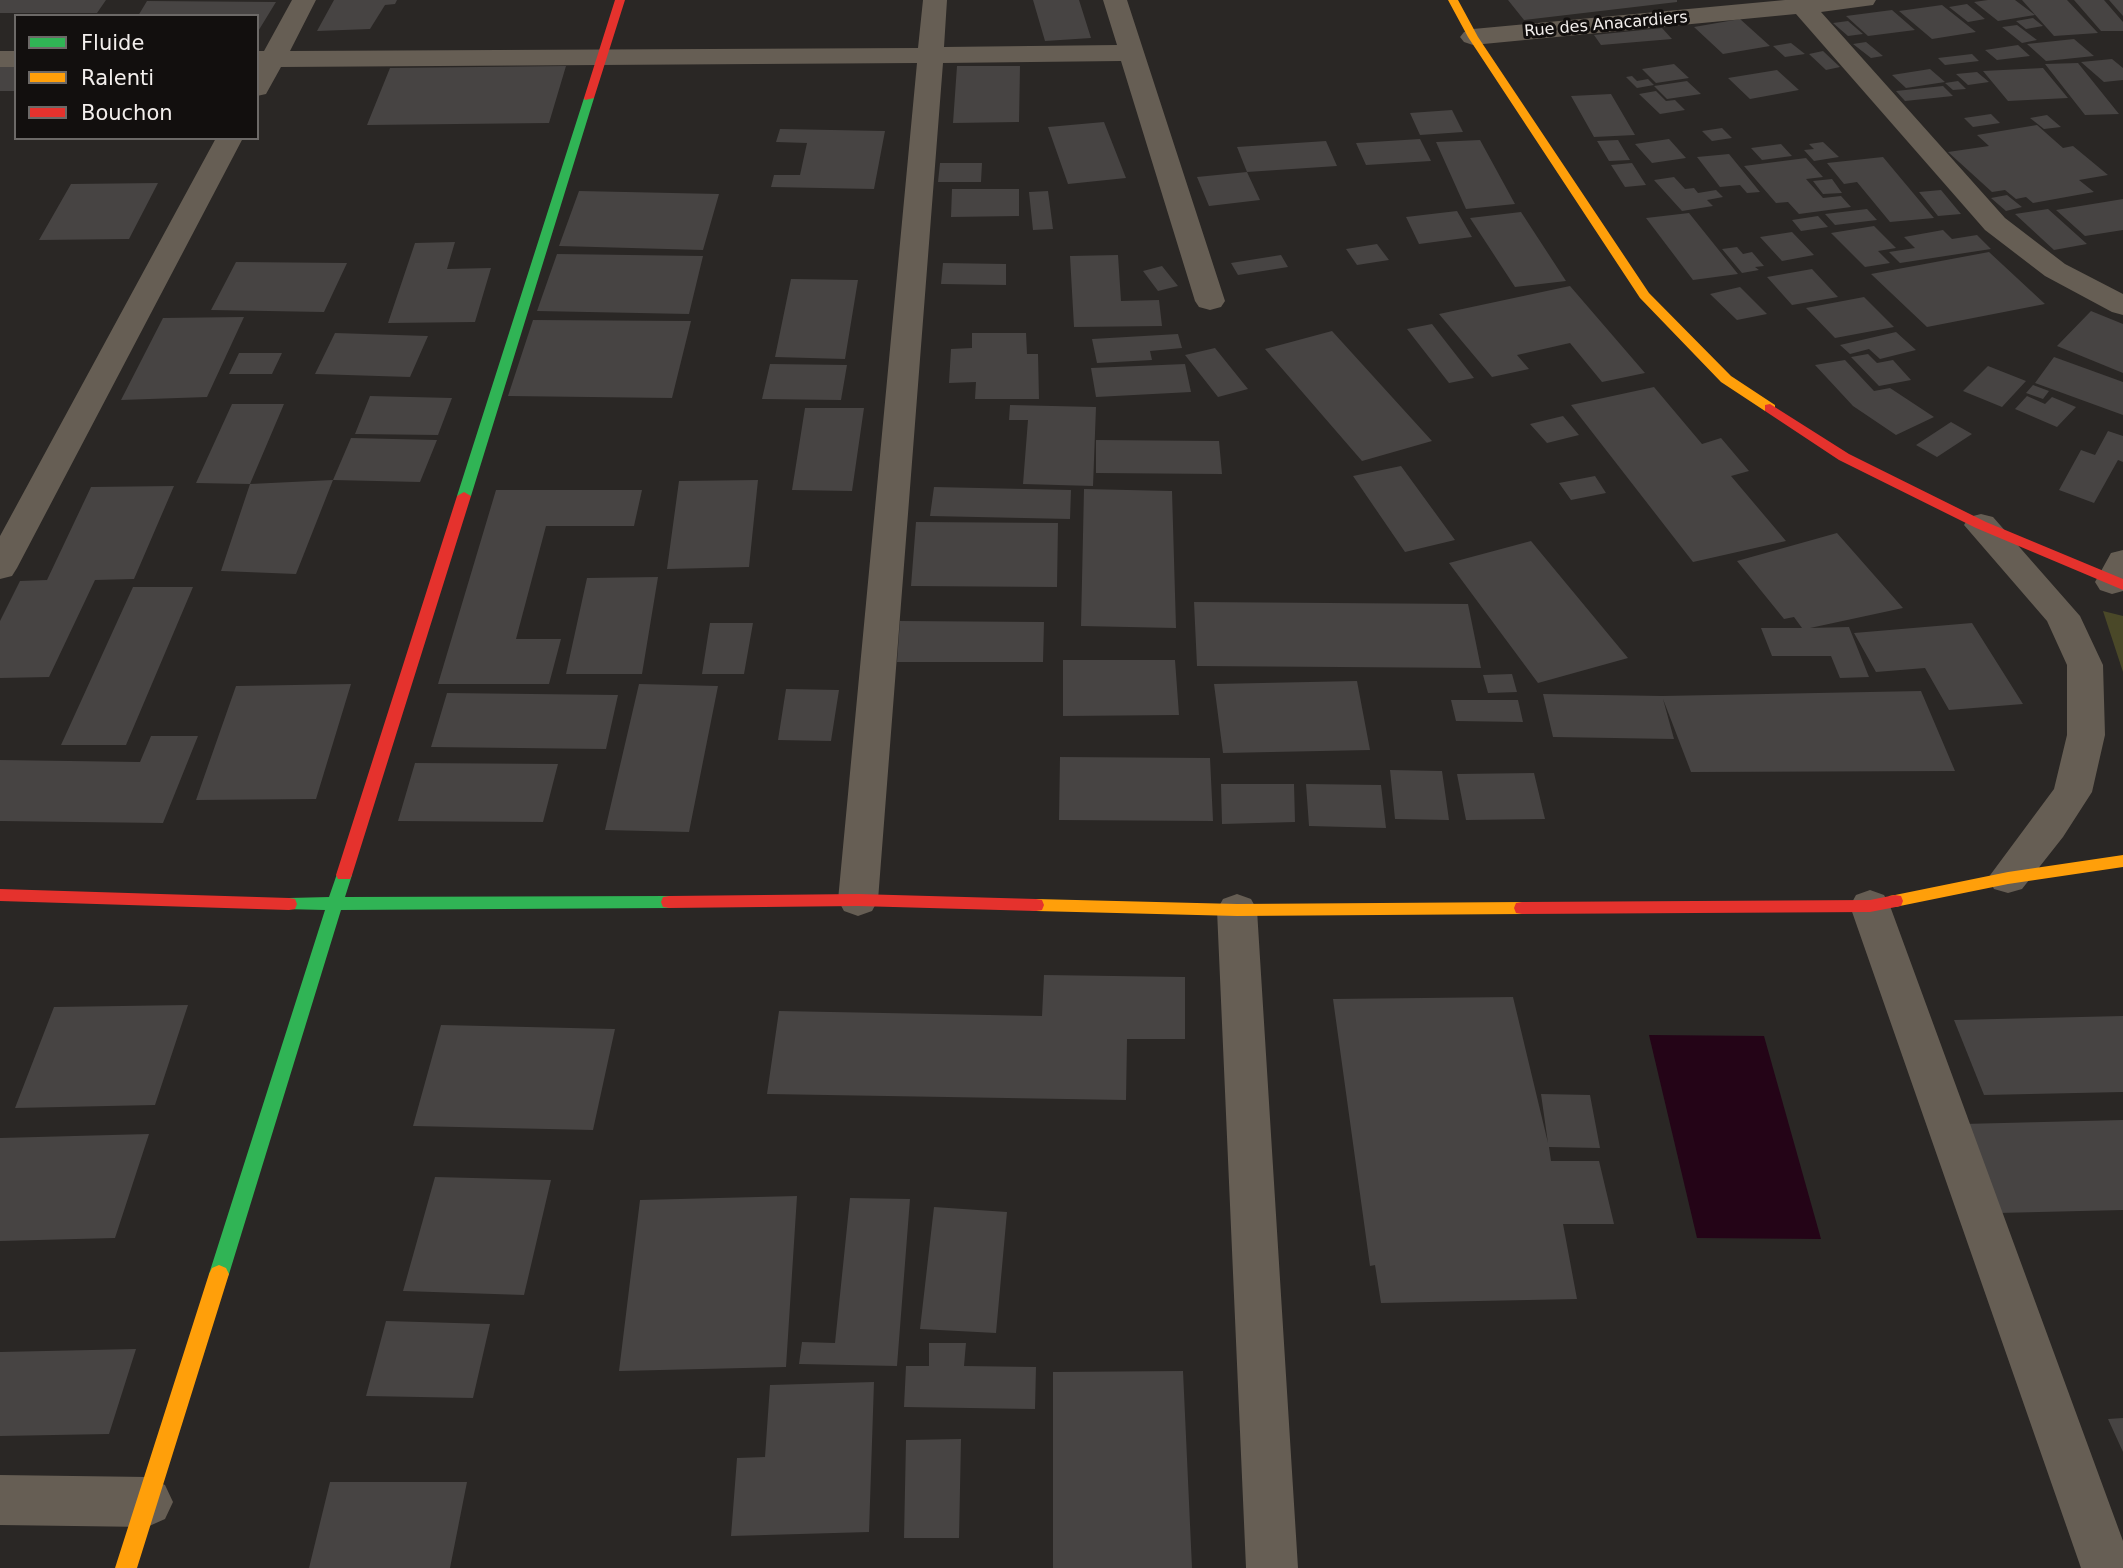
<!DOCTYPE html>
<style>
body{margin:0}
#map{position:relative;width:2123px;height:1568px;overflow:hidden;background:#2a2725;font-family:"DejaVu Sans",sans-serif}
canvas{display:block}
.legend{position:absolute;left:14px;top:14px;width:245px;height:126px;box-sizing:border-box;background:#120f0e;border:2px solid #6c6967;margin:0;padding:9px 12px;list-style:none;font-size:21px;color:#f3efed}
.legend li{display:flex;align-items:center;gap:14px;height:35px}
.legend b{width:35px;border:2px solid #6c6967}
</style>
<div id="map">
<canvas width="2123" height="1568"></canvas>
<ul class="legend">
<li><b style="height:9px;background:#30b455"></b>Fluide</li>
<li><b style="height:9px;background:#ff9f0a"></b>Ralenti</li>
<li><b style="height:9px;background:#e5322d"></b>Bouchon</li>
</ul>
</div>
<script>
const context = document.querySelector('canvas').getContext('2d');
context.lineJoin = 'round';
function fillPath(path, color) {
  context.fillStyle = color;
  context.fill(path, 'evenodd');
}
function write(font, color, halo, rows, align = 'center') {
  context.font = font + ' "DejaVu Sans",sans-serif';
  context.lineWidth = 6;
  context.setLineDash([]);
  context.textBaseline = 'middle';
  context.strokeStyle = halo;
  context.fillStyle = color;
  for (const [text, x, y, turn = 0] of rows) {
    context.save();
    context.translate(x, y);
    context.rotate((+turn || 0) * Math.PI / 180);
    context.textAlign = isNaN(turn) ? turn : align;
    if (halo) context.strokeText(text, 0, 0);
    context.fillText(text, 0, 0);
    context.restore();
  }
}
const green = new Path2D(`
 M2103 611 2123 616V672Z`);
const water = new Path2D(`
 M1649 1035 1764 1036 1821 1239 1697 1238Z`);
const building = new Path2D(`
 M0 0H106L97 13H0Z
 M334 0H397L395 4 385 5 370 29 317 31Z
 M1033 0H1079L1091 38 1045 41Z
 M1508 0H1677V2L1524 20Z
 M1988 0H2015L2035 15 1998 21 1974 2Z
 M2022 0H2067L2098 33 2054 36Z
 M2074 0H2104L2123 22V31H2101Z
 M2109 0H2123V16Z
 M147 1 276 2 257 33V16H138Z
 M1967 4 1985 19 1968 22 1949 7Z
 M1942 5 1976 32 1932 39 1899 11Z
 M1892 10 1915 30 1868 36 1846 16Z
 M2033 18 2043 26 2026 29 2016 21Z
 M1740 19 1770 46 1723 54 1694 27Z
 M1848 21 1863 34 1848 36 1833 23Z
 M2017 25 2037 40 2022 43 2002 27Z
 M1662 28 1672 39 1601 45 1594 35Z
 M2074 39 2094 56 2046 61 2027 44Z
 M1866 42 1883 56 1871 58 1853 44Z
 M1791 43 1805 54 1785 57 1773 46Z
 M2018 45 2030 56 1997 60 1985 50Z
 M1823 51 1840 67 1826 70 1809 54Z
 M1972 54 1979 61 1945 65 1938 58Z
 M2112 59 2123 68V80L2104 82 2081 62Z
 M0 62H16V91H0Z
 M2078 63 2119 114 2085 115 2045 64Z
 M1674 64 1689 78 1656 83 1642 69Z
 M566 66 549 123 367 125 390 68Z
 M957 66H1020L1019 122 953 123Z
 M2043 68 2068 98 2008 101 1983 71Z
 M1930 69 1945 82 1906 88 1892 75Z
 M1777 70 1799 90 1750 99 1728 78Z
 M1977 72 1989 82 1968 85 1956 74Z
 M1632 76 1637 81 1648 79 1654 85 1637 88 1626 77Z
 M1687 81 1701 94 1667 99 1654 86Z
 M1958 81 1966 89 1953 90 1945 83Z
 M1943 86 1953 96 1905 101 1896 91Z
 M1656 91 1666 101 1675 100 1685 110 1660 114 1639 94Z
 M1611 94 1635 135 1594 137 1571 96Z
 M1452 110 1463 132 1420 135 1410 113Z
 M1991 114 2000 123 1973 127 1964 118Z
 M2047 115 2061 127 2044 129 2030 118Z
 M1104 122 1126 178 1068 184 1048 127Z
 M2037 125 2063 148 2073 146 2108 175 2079 180 2094 192 2033 203 2026 197 2016 199 2005 190 1992 192 1948 152 1989 146 1977 135Z
 M1722 128 1732 138 1712 141 1702 131Z
 M780 129 885 131 874 189 771 187 774 175H800L807 143 776 142Z
 M1420 139 1431 161 1366 165 1356 143Z
 M1669 139 1686 158 1652 163 1635 144Z
 M1480 140 1515 204 1466 209 1436 142Z
 M1618 140 1630 160 1609 161 1597 141Z
 M1326 141 1337 166 1247 172 1237 147Z
 M1823 142 1839 157 1814 161 1804 150 1814 149 1809 144Z
 M1781 144 1792 156 1762 160 1751 148Z
 M1729 154 1760 192 1747 193 1740 185 1720 187 1697 157Z
 M1883 157 1934 218 1890 222 1857 182 1844 184 1827 163Z
 M1806 158 1823 177 1806 179 1823 198 1841 196 1851 207 1799 214 1788 202 1776 203 1744 166Z
 M940 163H982L981 182H938Z
 M1632 163 1646 185 1625 187 1611 165Z
 M1247 172 1260 200 1209 206 1197 177Z
 M1674 177 1685 189 1694 188 1698 193 1716 190 1723 197 1707 200 1713 206 1682 211 1654 180Z
 M1832 179 1842 193 1823 194 1813 181Z
 M158 183 129 239 39 240 71 184Z
 M952 189H1019V216L951 217Z
 M1941 190 1961 214 1938 216 1919 192Z
 M579 191 719 194 703 250 559 246Z
 M1048 191 1053 229 1033 230 1029 192Z
 M2007 195 2022 207 2006 211 1991 198Z
 M2123 199V230L2085 236 2056 210Z
 M1867 209 1877 220 1835 225 1825 214Z
 M2048 209 2087 244 2054 250 2015 214Z
 M1457 211 1472 237 1419 244 1406 217Z
 M1521 212 1566 281 1515 287 1470 218Z
 M1689 213 1738 274 1693 280 1646 218Z
 M1818 216 1828 227 1801 231 1792 220Z
 M1874 226 1896 248 1878 251 1890 263 1865 267 1831 233Z
 M1943 230 1952 239 1977 235 1991 249 1900 263 1889 252 1915 248 1904 237Z
 M1792 232 1814 255 1782 261 1760 237Z
 M455 242 447 269 491 268 475 322 388 323 415 243Z
 M1377 244 1389 260 1357 265 1346 249Z
 M1737 247 1743 254 1752 252 1764 266 1755 267 1759 270 1742 273 1722 249Z
 M1989 252 2045 304 1927 327 1871 274Z
 M557 254 703 256 689 314 537 311Z
 M1118 255 1121 301 1159 300 1162 326 1074 327 1070 256Z
 M1281 255 1288 267 1238 275 1231 263Z
 M236 262 347 263 324 312 211 310Z
 M943 263 1006 264V285L941 284Z
 M1162 266 1178 286 1158 291 1143 271Z
 M1812 269 1838 297 1792 305 1767 277Z
 M791 279 858 280 845 359 775 357Z
 M1570 286 1645 373 1602 382 1570 343 1517 355 1529 369 1492 377 1439 314Z
 M1740 287 1767 314 1737 320 1710 294Z
 M1864 297 1894 327 1835 338 1806 308Z
 M2091 311 2123 324V373L2057 346Z
 M244 317 207 397 121 400 163 318Z
 M533 320 691 321 672 398 508 396Z
 M1432 324 1474 378 1449 383 1407 329Z
 M1332 331 1432 441 1362 461 1265 349Z
 M1896 332 1916 350 1880 359 1869 349 1850 354 1840 345Z
 M335 333 428 336 410 377 315 374Z
 M972 333H1026L1027 354H1038L1039 399H975L976 382 949 383 951 349 972 348Z
 M1178 334 1182 348 1150 351 1152 360 1097 363 1092 339Z
 M1215 348 1248 389 1218 397 1185 355Z
 M239 353H282L272 374H229Z
 M1868 354 1877 363 1893 360 1911 380 1879 386 1851 357Z
 M2054 357 2123 382V415L2035 383Z
 M1845 360 1874 391 1890 388 1934 417 1896 435 1853 406 1815 365Z
 M770 364 847 365 841 400 762 399Z
 M1185 364 1191 392 1096 397 1091 368Z
 M1988 366 2026 381 2002 407 1963 391Z
 M2033 385 2049 391 2043 399 2026 393Z
 M1654 387 1702 444 1721 438 1749 471 1731 476 1786 541 1693 562 1571 405Z
 M370 396 452 398 438 435 355 434Z
 M2027 396 2045 404 2052 397 2076 407 2057 427 2015 409Z
 M232 404H284L250 484 196 483Z
 M1010 405 1096 407 1093 486 1023 484 1028 420H1009Z
 M805 408H864L852 491 792 490Z
 M1563 416 1579 435 1547 443 1530 424Z
 M1951 422 1972 434 1937 457 1916 445Z
 M2108 431 2123 436V462L2118 460 2094 503 2059 490 2081 450 2095 455Z
 M351 438 437 440 420 482 333 480Z
 M1096 440 1219 441 1222 474 1096 473Z
 M1401 466 1455 540 1405 552 1353 476Z
 M1595 476 1606 493 1571 500 1559 483Z
 M333 480 296 574 221 571 250 484Z
 M758 480 749 567 667 569 679 481Z
 M174 486 134 579 95 580 49 677 0 678V621L20 581 47 580 91 487Z
 M934 487 1071 490 1070 519 930 516Z
 M1084 489 1172 491 1176 628 1081 626Z
 M496 490H642L634 526H546L516 639H561L549 684H438Z
 M916 522 1058 523 1057 587 911 586Z
 M1837 533 1903 608 1810 628 1849 627 1869 677 1840 678 1831 656H1772L1761 628H1802L1794 617 1784 619 1737 561Z
 M1531 541 1628 658 1538 683 1449 563Z
 M658 577 642 674H566L587 578Z
 M133 587H193L126 745H61Z
 M1194 602 1468 604 1481 668 1197 666Z
 M900 621 1044 622 1043 662H897Z
 M710 623H753L744 674H702Z
 M1972 623 2023 704 1949 710 1925 668 1876 672 1854 633Z
 M1063 660H1175L1179 715 1063 716Z
 M1512 674 1517 692 1488 693 1483 675Z
 M1357 681 1370 750 1223 753 1214 684Z
 M351 684 316 799 196 800 236 686Z
 M639 684 718 686 689 832 605 830Z
 M786 689 839 690 831 741 778 740Z
 M1921 691 1955 771 1691 772 1663 699 1674 739 1553 737 1543 694 1662 696Z
 M447 693 618 695 606 749 431 747Z
 M1451 700H1518L1523 722 1456 721Z
 M151 736H198L163 823 0 821V760L140 762Z
 M1060 757 1210 758 1213 821 1059 820Z
 M415 763 558 764 543 822 398 821Z
 M1390 770 1442 771 1449 820 1395 819Z
 M1534 773 1545 819 1466 820 1457 774Z
 M1221 784H1294L1295 822 1222 824Z
 M1306 784 1381 785 1386 828 1309 826Z
 M1044 975 1185 977V1039H1127L1126 1100 767 1094 779 1011 1042 1016Z
 M1513 997 1548 1143 1541 1094 1590 1095 1600 1148 1549 1147 1551 1161H1599L1614 1224H1563L1577 1299 1381 1303 1375 1265 1370 1266 1333 999Z
 M188 1005 155 1105 15 1108 54 1007Z
 M2123 1016V1092L1984 1095 1954 1020Z
 M441 1025 615 1029 593 1130 413 1126Z
 M2123 1120V1210L1998 1213 1963 1124Z
 M149 1134 115 1238 0 1241V1138Z
 M435 1177 551 1180 524 1295 403 1291Z
 M797 1196 786 1367 619 1371 640 1200Z
 M850 1198 910 1199 897 1366 799 1364 802 1342 835 1343Z
 M934 1207 1007 1212 996 1333 920 1329Z
 M386 1321 490 1324 473 1398 366 1396Z
 M929 1343H966L964 1366 1036 1367 1035 1409 904 1407 906 1366H929Z
 M136 1349 109 1434 0 1436V1352Z
 M1183 1371 1192 1568H1053V1372Z
 M874 1382 869 1532 731 1536 737 1458 765 1457 770 1385Z
 M2123 1418V1452L2108 1419Z
 M961 1439 959 1538H904L906 1440Z
 M330 1482H467L450 1568H309Z`);
const street = new Path2D(`
 M292 0H316L290 51 918 48 923 0H947L944 47 1117 45 1103 0H1127L1225 301 1221 307 1210 310 1199 307 1195 301 1121 61 943 63 878 900 872 911 858 916 844 911 838 900 917 63 281 67 266 94 257 96V51H264Z
 M1785 0H1876L1873 5 1821 12 2005 218 2065 264 2123 294V315L2112 312 2045 276 1985 230 1796 14 1473 45 1464 42 1460 37 1464 32 1473 29Z
 M0 51H16V67H0Z
 M216 138H243L17 568 12 576 0 579V536Z
 M1981 514 1993 517 2080 616 2103 665 2105 735 2092 792 2063 837 2022 889 2008 893 1994 889 1988 878 2054 789 2067 735V665L2047 621 1964 525 1969 517Z
 M2123 550V591L2112 594 2100 590 2095 582 2111 553Z
 M1870 890 1884 895 1890 906 2123 1541V1568H2081L1850 906 1856 895Z
 M1237 894 1251 899 1257 910 1298 1568H1246L1217 910 1223 899Z
 M0 1475 147 1477 165 1485 173 1502 165 1519 147 1527 0 1525Z`);
const fast = new Path2D(`
 M589 95 594 98 471 496 464 500 459 499 457 496 584 98Z
 M344 869 350 871 352 875 345 897 669 896 675 897 677 902 675 907 669 908 341 910 229 1274 226 1280 219 1283 212 1280 209 1274 325 910 283 909 281 904 283 899 289 898 329 897 338 871Z`);
const slow = new Path2D(`
 M1448 0H1458L1478 37 1649 293 1731 376 1775 405V411H1765L1721 382 1640 298 1468 37Z
 M2123 855V867L2008 884 1895 907 1889 906 1887 901 1889 896 1895 895 2008 872Z
 M1036 899 1237 904 1522 902 1528 903 1530 908 1528 913 1522 914 1237 916 1036 911 1030 910 1028 905 1030 900Z
 M219 1265 226 1268 229 1274 137 1568H115L209 1274 212 1268Z`);
const jam = new Path2D(`
 M615 0H625L594 98 585 100 584 98Z
 M1770 404 1849 454 1986 522 2123 579V590L1976 528 1839 460 1765 411V405Z
 M464 492 471 496 352 875 350 879H338L336 875 457 496Z
 M0 889 289 898 295 899 297 904 295 909 289 910 0 901Z
 M858 894 1036 899 1042 900 1044 905 1042 910 1036 911 858 906 669 908 663 907 661 902 663 897 669 896Z
 M1895 895 1901 896 1903 901 1901 906 1870 912 1522 914 1516 913 1514 908 1516 903 1522 902 1870 900Z`);
const farStreetnames = [
 ["Rue des Anacardiers",1606,25,-5]
];
fillPath(green, '#4a4828');
fillPath(water, '#240417');
fillPath(building, '#474443');
fillPath(street, '#665e54');
fillPath(fast, '#30b455');
fillPath(slow, '#ff9f0a');
fillPath(jam, '#e5322d');
write('16px', '#f3efed', '#120f0e', farStreetnames);
</script>
